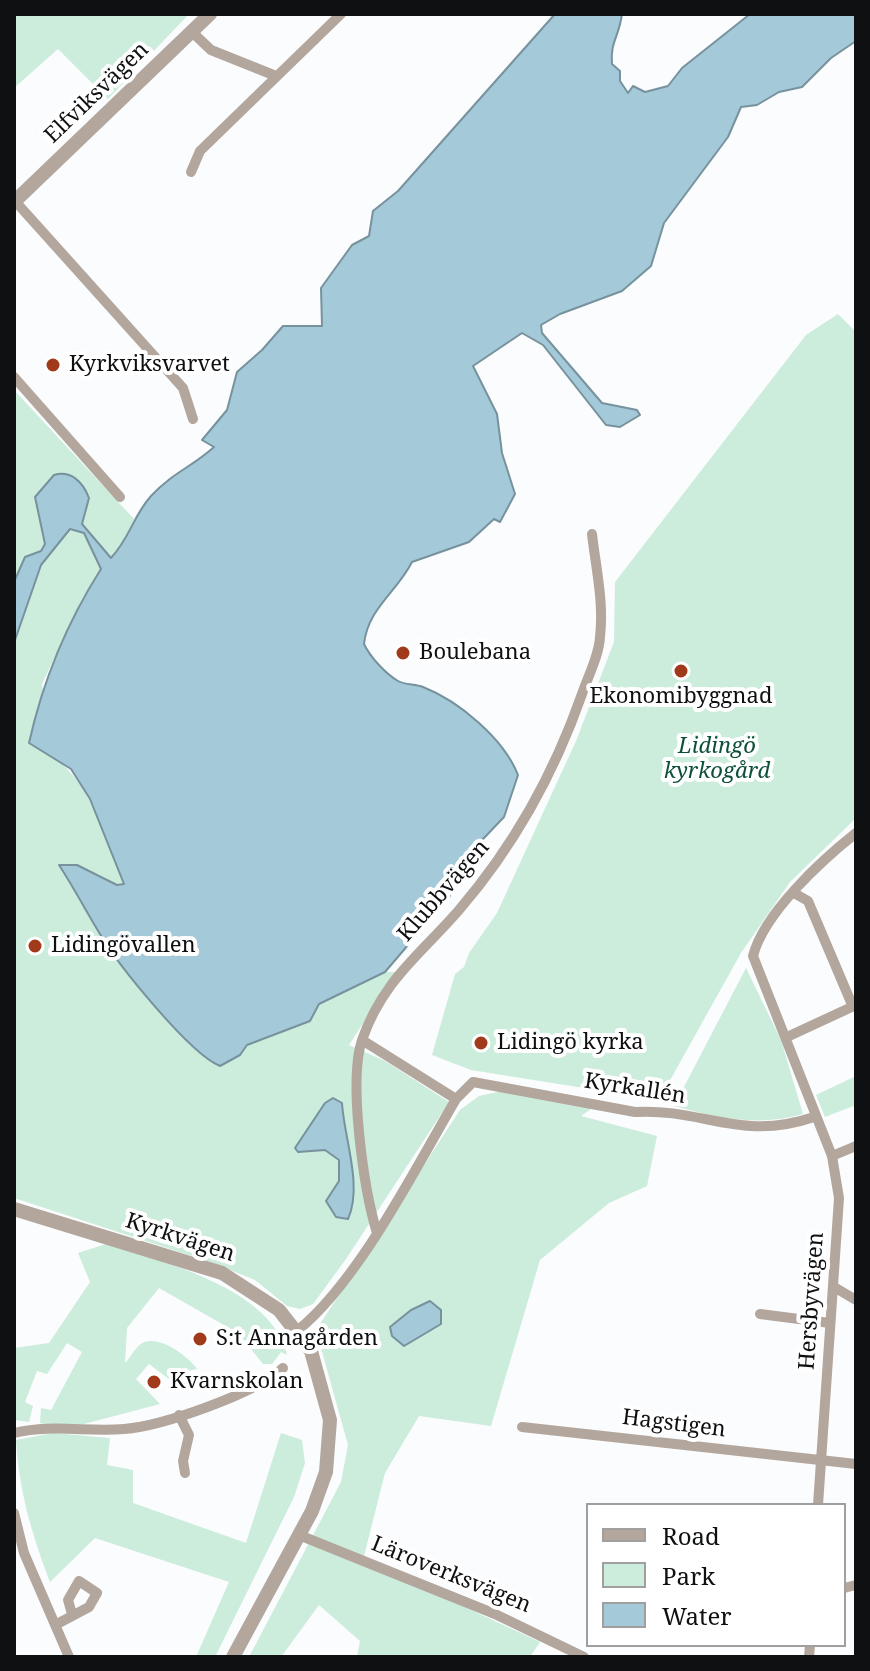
<!DOCTYPE html>
<meta charset="utf-8">
<style>
body{margin:0}
#map{position:relative;width:870px;height:1671px;overflow:hidden;background:#fafcfe;font-family:"Noto Serif",serif}
canvas{display:block}
.frame{position:absolute;inset:0;border:16px solid #0e1012;pointer-events:none}
.legend{position:absolute;left:586px;top:1503px;width:260px;height:144px;box-sizing:border-box;background:#fff;border:2px solid #9f9fa0;margin:0;padding:10px 14px;list-style:none;font-size:24px;color:#0e1012}
.legend li{display:flex;align-items:center;gap:16px;height:40px}
.legend b{width:40px;border:2px solid #9f9fa0}
</style>
<div id="map">
<canvas width="870" height="1671"></canvas>
<div class="frame"></div>
<ul class="legend">
<li><b style="height:10px;background:#b3a69d"></b>Road</li>
<li><b style="height:22px;background:#ccecdc"></b>Park</li>
<li><b style="height:22px;background:#a4c9d9"></b>Water</li>
</ul>
</div>
<script>
const context = document.querySelector('canvas').getContext('2d');
context.lineJoin = 'round';
function fillPath(path, color) {
  context.fillStyle = color;
  context.fill(path, 'evenodd');
}
function trace(path, color, width, dash) {
  context.strokeStyle = color;
  context.lineWidth = width;
  context.lineCap = dash ? 'butt' : 'round';
  context.setLineDash(dash || []);
  context.stroke(path);
}
function write(font, color, halo, rows, align = 'center') {
  context.font = font + ' "Noto Serif",serif';
  context.lineWidth = 8;
  context.setLineDash([]);
  context.textBaseline = 'middle';
  context.strokeStyle = halo;
  context.fillStyle = color;
  for (const [text, x, y, turn = 0] of rows) {
    context.save();
    context.translate(x, y);
    context.rotate((+turn || 0) * Math.PI / 180);
    context.textAlign = isNaN(turn) ? turn : align;
    if (halo) context.strokeText(text, 0, 0);
    context.fillText(text, 0, 0);
    context.restore();
  }
}
const green = new Path2D(`
 M14 14H189L108 99 58 49 14 88Z
 M838 314 856 332V818L790 882 741 953 659 1100 471 1070 432 1055 455 974 464 967 469 953 497 913 576 741 614 642 615 582 806 335Z
 M14 390 134 519 127 540 106 563 82 599 42 684 54 757C93 787 106 840 124 884L117 886 98 874 60 865 80 897 240 1055 247 1045 310 1021 319 1004 385 972H396L349 1045 385 1061 449 1102 346 1259 313 1304 300 1309 287 1306 255 1280 213 1263 14 1198Z
 M746 968 781 1040 803 1114C757 1127 718 1118 674 1106Z
 M856 1076V1105L825 1117 816 1095Z
 M502 1091 594 1107 581 1116 657 1136 647 1186 609 1203 540 1260 491 1426 419 1416 385 1473 363 1560 540 1642 530 1657H357L360 1641 319 1605 281 1657H249L341 1482 348 1445 316 1330 460 1110 479 1096Z
 M106 1244C163 1262 272 1288 287 1355L281 1352 272 1364H263L238 1333 159 1288 127 1328 125 1363C130 1358 135 1348 141 1344 157 1333 188 1356 197 1369L187 1371 185 1391 149 1364 136 1379 160 1404 80 1425 44 1424 40 1423 41 1408 51 1410 82 1352 67 1343 47 1374 37 1371 25 1402 33 1406 29 1422 15 1420 14 1348 49 1343 90 1282 78 1253Z
 M53 1433 110 1438 107 1465 133 1470V1503L246 1543 281 1433 302 1440 305 1463 294 1497 215 1657H196L229 1582 95 1538 50 1582C32 1535 19 1491 16 1440Z`);
const water = new Path2D(`
 M555 14H622C619 37 610 42 612 64L620 71V81L628 93 633 86 645 92 668 86 682 68 750 14H856V41L831 58 802 87 779 92 757 105 741 107 728 137 664 223 651 266 622 291 560 314 541 325 542 333 602 403 637 410 640 415 620 427 606 425 543 345 522 333 473 366 497 414 502 453 515 494 500 522 494 519 469 542 412 562C397 592 368 608 364 644 370 657 386 674 398 681 405 685 415 684 423 687 459 701 504 739 518 775L504 817 442 882 450 896 385 972 319 1004 310 1021 247 1045 240 1055 220 1066C190 1054 118 965 100 934 86 911 74 888 59 865H77L117 885 124 884 90 799 71 769 29 743C43 680 66 624 101 569L84 533 70 529 41 565 14 643V582L25 557 41 551 45 544 35 497 54 475C71 470 83 482 89 498L82 524 111 558C131 536 133 516 151 496 172 473 192 467 214 447L202 440 227 410 237 372 262 350 283 326H322L321 288 352 245 369 236 373 211 398 191Z
 M333 1098 342 1103C344 1138 363 1186 348 1219L336 1217 326 1201 339 1181V1160L325 1150 298 1152 295 1148 325 1103Z
 M430 1301 441 1310V1324L404 1346 392 1336 390 1327 411 1310Z`);
const minor = new Path2D(`
 M192 32 211 50 276 76
 M191 172 200 151 341 14
 M15 201 183 388 193 419
 M14 377 120 497
 M794 893 808 901 853 1007
 M787 1037 856 1005
 M362 1040 456 1099
 M832 1156 856 1146
 M377 1233C364 1190 348 1082 362 1040 383 980 420 955 459 910 514 846 554 774 582 694 588 676 599 656 600 637 604 602 596 569 592 534
 M834 1287 856 1300
 M760 1314 830 1323
 M297 1331C359 1281 415 1169 456 1099L473 1082 635 1112C703 1108 741 1142 814 1117
 M179 1415 189 1435 183 1461 185 1473
 M522 1427 856 1464
 M14 1433C51 1424 87 1432 124 1429 163 1426 256 1393 283 1368
 M818 1505 839 1198 832 1156 753 956C764 913 822 860 856 833
 M14 1513 24 1553 69 1657
 M299 1535 495 1614 584 1657
 M844 1588 856 1585
 M57 1624 89 1607 97 1593 79 1581 68 1600 72 1614
 M809 1657 810 1645`);
const tertiary = new Path2D(`
 M14 202 210 14
 M14 1209 222 1273 279 1310 311 1351 330 1420 326 1472 312 1511 233 1657`);
const markers = [
 [53,365,8,"#a13a1a"],
 [403,653,8,"#a13a1a"],
 [681,671,8,"#a13a1a"],
 [35,946,8,"#a13a1a"],
 [481,1043,8,"#a13a1a"],
 [200,1339,8,"#a13a1a"],
 [154,1382,8,"#a13a1a"]
];
const streetNames = [
 ["Elfviksvägen",97,93,-44],
 ["Klubbvägen",444,891,-49],
 ["Kyrkallén",635,1089,9],
 ["Kyrkvägen",180,1238,18],
 ["Hersbyvägen",812,1301,-86],
 ["Hagstigen",674,1424,7],
 ["Läroverksvägen",451,1575,22]
];
const poiNames = [
 ["Kyrkviksvarvet",69,365],
 ["Boulebana",419,653],
 ["Ekonomibyggnad",681,697,"center"],
 ["Lidingövallen",51,946],
 ["Lidingö kyrka",497,1043],
 ["S:t Annagården",216,1339],
 ["Kvarnskolan",170,1382]
];
const parkNames = [
 ["Lidingö",717,747],
 ["kyrkogård",717,772]
];
fillPath(green, '#ccecdc');
fillPath(water, '#a4c9d9');
trace(water, '#77929d', 2);
trace(minor, '#b3a69d', 10);
trace(tertiary, '#b3a69d', 14);
for (const [x, y, r, color] of markers) {
  const dot = new Path2D();
  dot.arc(x, y, r, 0, 2 * Math.PI);
  context.fillStyle = color;
  context.fill(dot);
  trace(dot, '#fff', 3);
}
write('22px', '#0e1012', '#fff', streetNames);
write('22px', '#0e1012', '#fff', poiNames, 'left');
write('italic 22px', '#0d5039', '#fff', parkNames);
</script>
